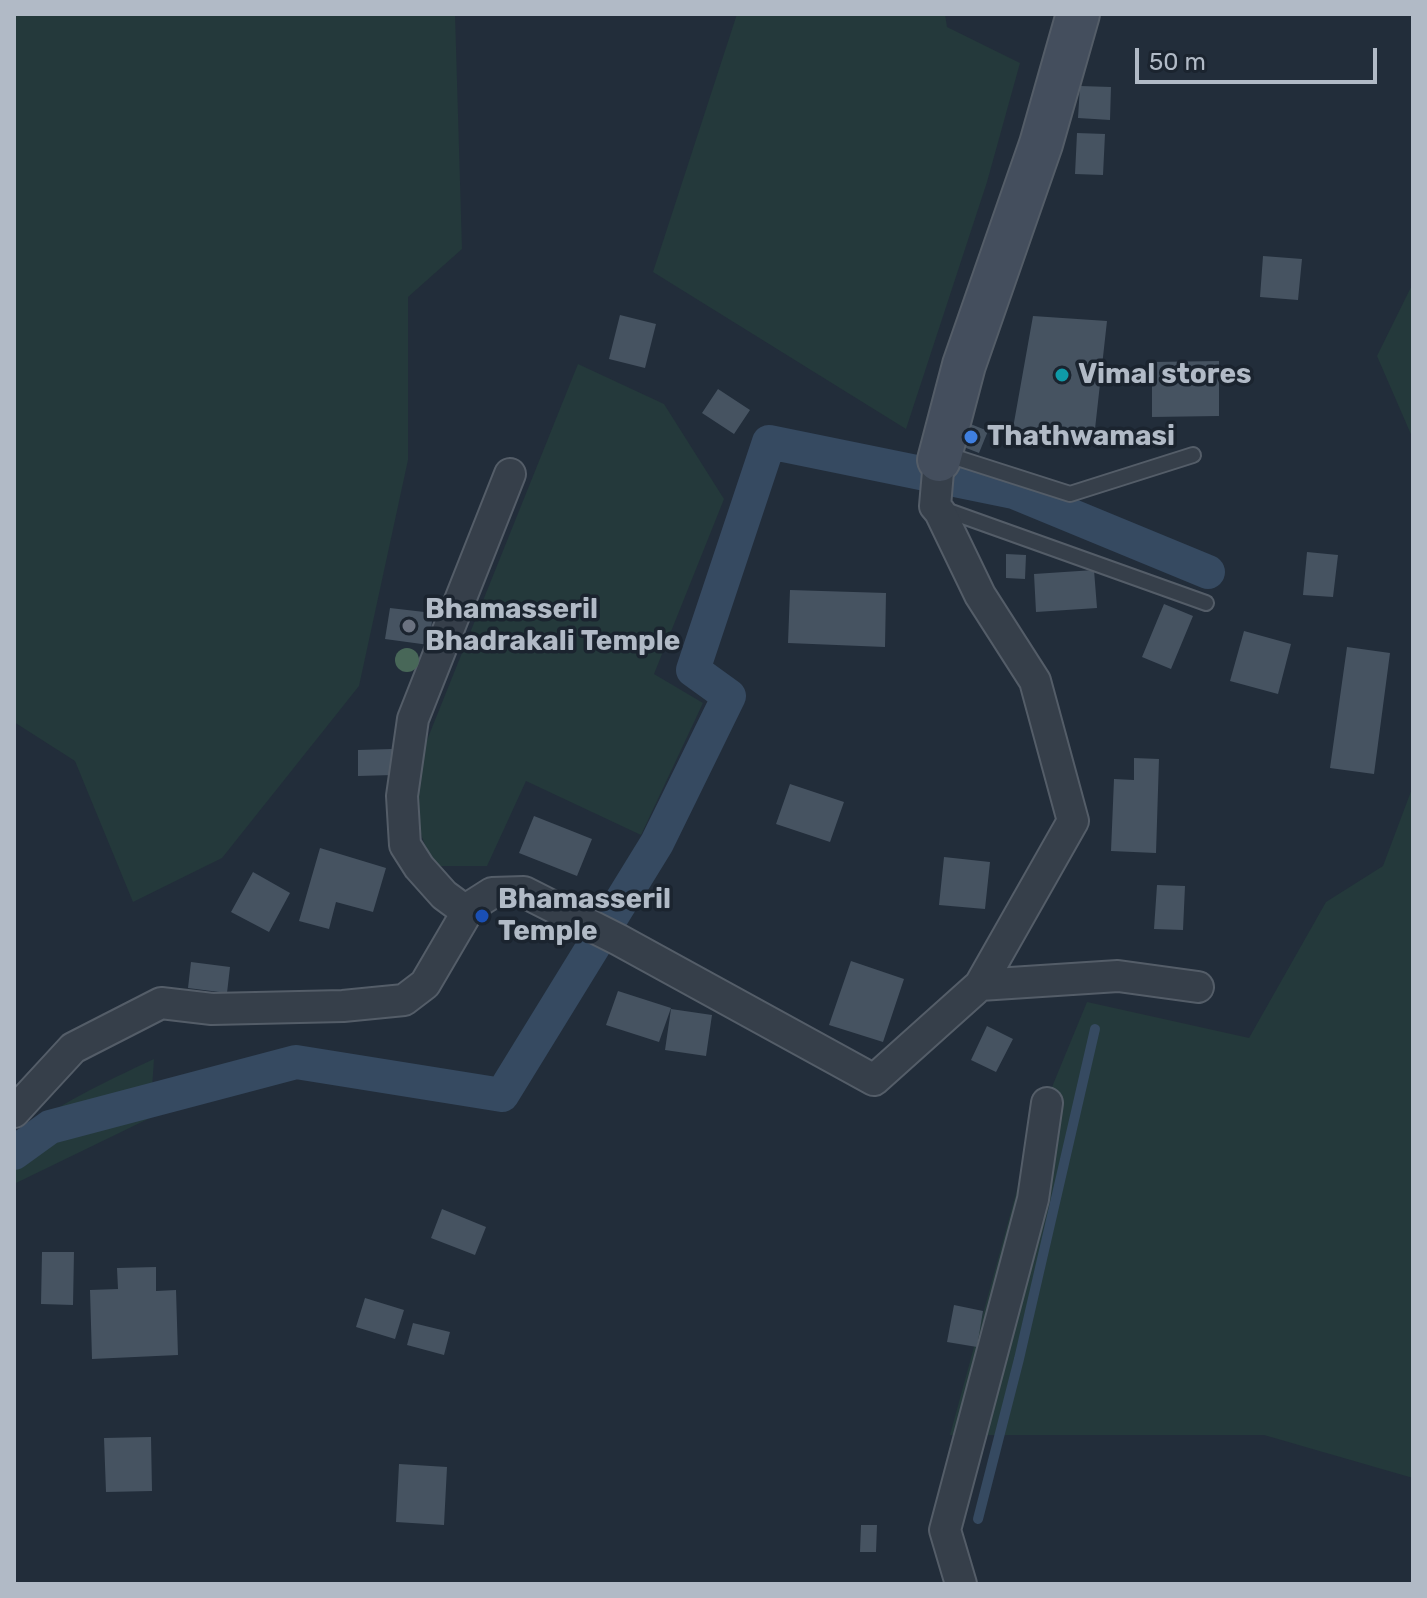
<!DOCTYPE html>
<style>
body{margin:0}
#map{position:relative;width:1427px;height:1598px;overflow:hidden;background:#222d3a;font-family:Rubik,sans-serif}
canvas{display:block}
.frame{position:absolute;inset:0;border:16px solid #b1bac6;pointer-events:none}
.scale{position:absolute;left:1135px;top:48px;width:242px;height:36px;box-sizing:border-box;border:4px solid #b1bac6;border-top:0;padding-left:10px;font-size:24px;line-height:28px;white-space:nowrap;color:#b1bac6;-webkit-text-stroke:6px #1b242f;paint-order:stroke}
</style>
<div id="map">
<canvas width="1427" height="1598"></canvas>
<div class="frame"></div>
<div class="scale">50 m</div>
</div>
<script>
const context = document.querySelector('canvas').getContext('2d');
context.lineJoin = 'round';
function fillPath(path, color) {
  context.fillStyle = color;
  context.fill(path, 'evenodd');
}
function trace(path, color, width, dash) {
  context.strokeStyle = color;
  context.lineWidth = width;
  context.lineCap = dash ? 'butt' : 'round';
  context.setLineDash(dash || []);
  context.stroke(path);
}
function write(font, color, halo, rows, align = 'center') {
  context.font = font + ' Rubik,sans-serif';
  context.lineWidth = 7;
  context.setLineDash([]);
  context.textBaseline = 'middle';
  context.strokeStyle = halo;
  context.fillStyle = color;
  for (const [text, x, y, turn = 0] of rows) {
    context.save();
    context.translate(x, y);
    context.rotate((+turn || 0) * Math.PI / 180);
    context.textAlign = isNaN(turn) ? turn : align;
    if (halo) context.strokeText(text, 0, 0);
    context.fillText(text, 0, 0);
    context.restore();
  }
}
const green = new Path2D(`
 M14 14H455L462 249 408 297V460L359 686 222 858 133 902 75 761 14 722Z
 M737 14H945L947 27 1020 63 987 182 906 429 653 272Z
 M1413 283V439L1377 356Z
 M578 364 664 404 724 499 654 674 703 703 641 835 526 781 487 866H433L414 816 423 750Z
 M1413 786V1478L1264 1435H950L1031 1138 1087 1002 1249 1038 1326 902 1383 866Z
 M154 1059 150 1118 14 1184V1139C57 1104 105 1082 154 1059Z`);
const stream = new Path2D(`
 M978 1519 1019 1359 1095 1029`);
const canal = new Path2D(`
 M14 1153 50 1127 296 1062 502 1095 657 843 729 696 693 670 769 442 1014 492 1208 572`);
const building = new Path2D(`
 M1080 86 1111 87 1110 120 1078 118Z
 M1077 133 1105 134 1103 175 1075 174Z
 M1263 256 1302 259 1298 300 1260 297Z
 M620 315 656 324 645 368 609 359Z
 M1033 316 1107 321 1094 438 1013 428Z
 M1219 361V416L1152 417V362Z
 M718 389 750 410 734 434 702 413Z
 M963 421 988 431 979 453 956 444Z
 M1307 552 1338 555 1333 597 1303 595Z
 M1006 554 1026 555 1025 579 1006 578Z
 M1094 570 1097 608 1036 612 1034 574Z
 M790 590 886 593 885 647 788 643Z
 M1164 604 1193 616 1171 669 1142 657Z
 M390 608 433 613 429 645 385 639Z
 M1244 631 1291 644 1278 694 1230 681Z
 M1347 647 1390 653 1374 774 1330 768Z
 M392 749 393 775 358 776V750Z
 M1134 758 1159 759 1156 853 1111 851 1114 779 1134 780Z
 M790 784 844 802 830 842 776 824Z
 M534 816 592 839 577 876 519 853Z
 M320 848 386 868 373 912 336 902 329 929 299 921Z
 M944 857 990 862 985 909 939 905Z
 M253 872 290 893 269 932 231 912Z
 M1157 885 1185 886 1183 930 1154 929Z
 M851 961 904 979 883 1042 829 1025Z
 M191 962 230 967 227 993 188 988Z
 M618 991 671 1008 659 1042 606 1025Z
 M671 1009 712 1015 706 1056 665 1050Z
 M987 1026 1013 1039 996 1072 971 1060Z
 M442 1209 486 1227 475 1255 431 1238Z
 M42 1252H74L73 1305 41 1304Z
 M156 1267V1291L176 1290 178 1355 92 1359 90 1290 118 1289 117 1268Z
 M365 1298 404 1310 395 1339 356 1327Z
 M954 1305 983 1311 977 1347 947 1342Z
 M413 1323 450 1332 444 1355 407 1345Z
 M151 1437 152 1491 106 1492 104 1438Z
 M399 1464 447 1467 444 1525 396 1522Z
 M861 1525H877L876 1552H860Z`);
const lane = new Path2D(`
 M945 454 1070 494 1193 455
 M943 509 1206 603`);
const street = new Path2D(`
 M467 912 444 895 419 867 405 845 402 796 413 719 510 474
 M980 985 1118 976 1198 987
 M14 1112 73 1048 161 1003 212 1009 343 1006 404 1000 425 984 470 907 492 893 524 892 619 940 874 1080 980 985 1073 821 1035 681 980 595 940 512 935 506 939 460
 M961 1584 945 1530 1033 1199 1047 1103`);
const secondary = new Path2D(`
 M939 460 964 365 1041 144 1078 14`);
const trees = [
 [407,660]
];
const markers = [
 [1062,375,8,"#0f9aa8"],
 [971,437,8,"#3f7fe0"],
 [409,626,8,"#6b7280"],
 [482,916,8,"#1a4fb4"]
];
const poiNames = [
 ["Vimal stores",1078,375],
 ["Thathwamasi",987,437],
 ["Bhamasseril",425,610],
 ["Bhadrakali Temple",425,642],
 ["Bhamasseril",498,900],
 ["Temple",498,932]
];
fillPath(green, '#24393b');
trace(stream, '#364a61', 10);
trace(canal, '#364a61', 34);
fillPath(building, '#465361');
trace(lane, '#545d68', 18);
trace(street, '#545d68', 34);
trace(secondary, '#545d68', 46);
trace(lane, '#363f4a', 14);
trace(street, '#363f4a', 30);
trace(secondary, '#444e5d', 42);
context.fillStyle = '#486758';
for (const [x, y] of trees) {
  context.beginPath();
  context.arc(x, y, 12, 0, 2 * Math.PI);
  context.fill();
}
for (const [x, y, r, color] of markers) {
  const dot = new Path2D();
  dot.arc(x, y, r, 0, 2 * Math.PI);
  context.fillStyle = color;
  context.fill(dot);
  trace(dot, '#1b242f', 3);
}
write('bold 28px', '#b1bac6', '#1b242f', poiNames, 'left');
</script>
